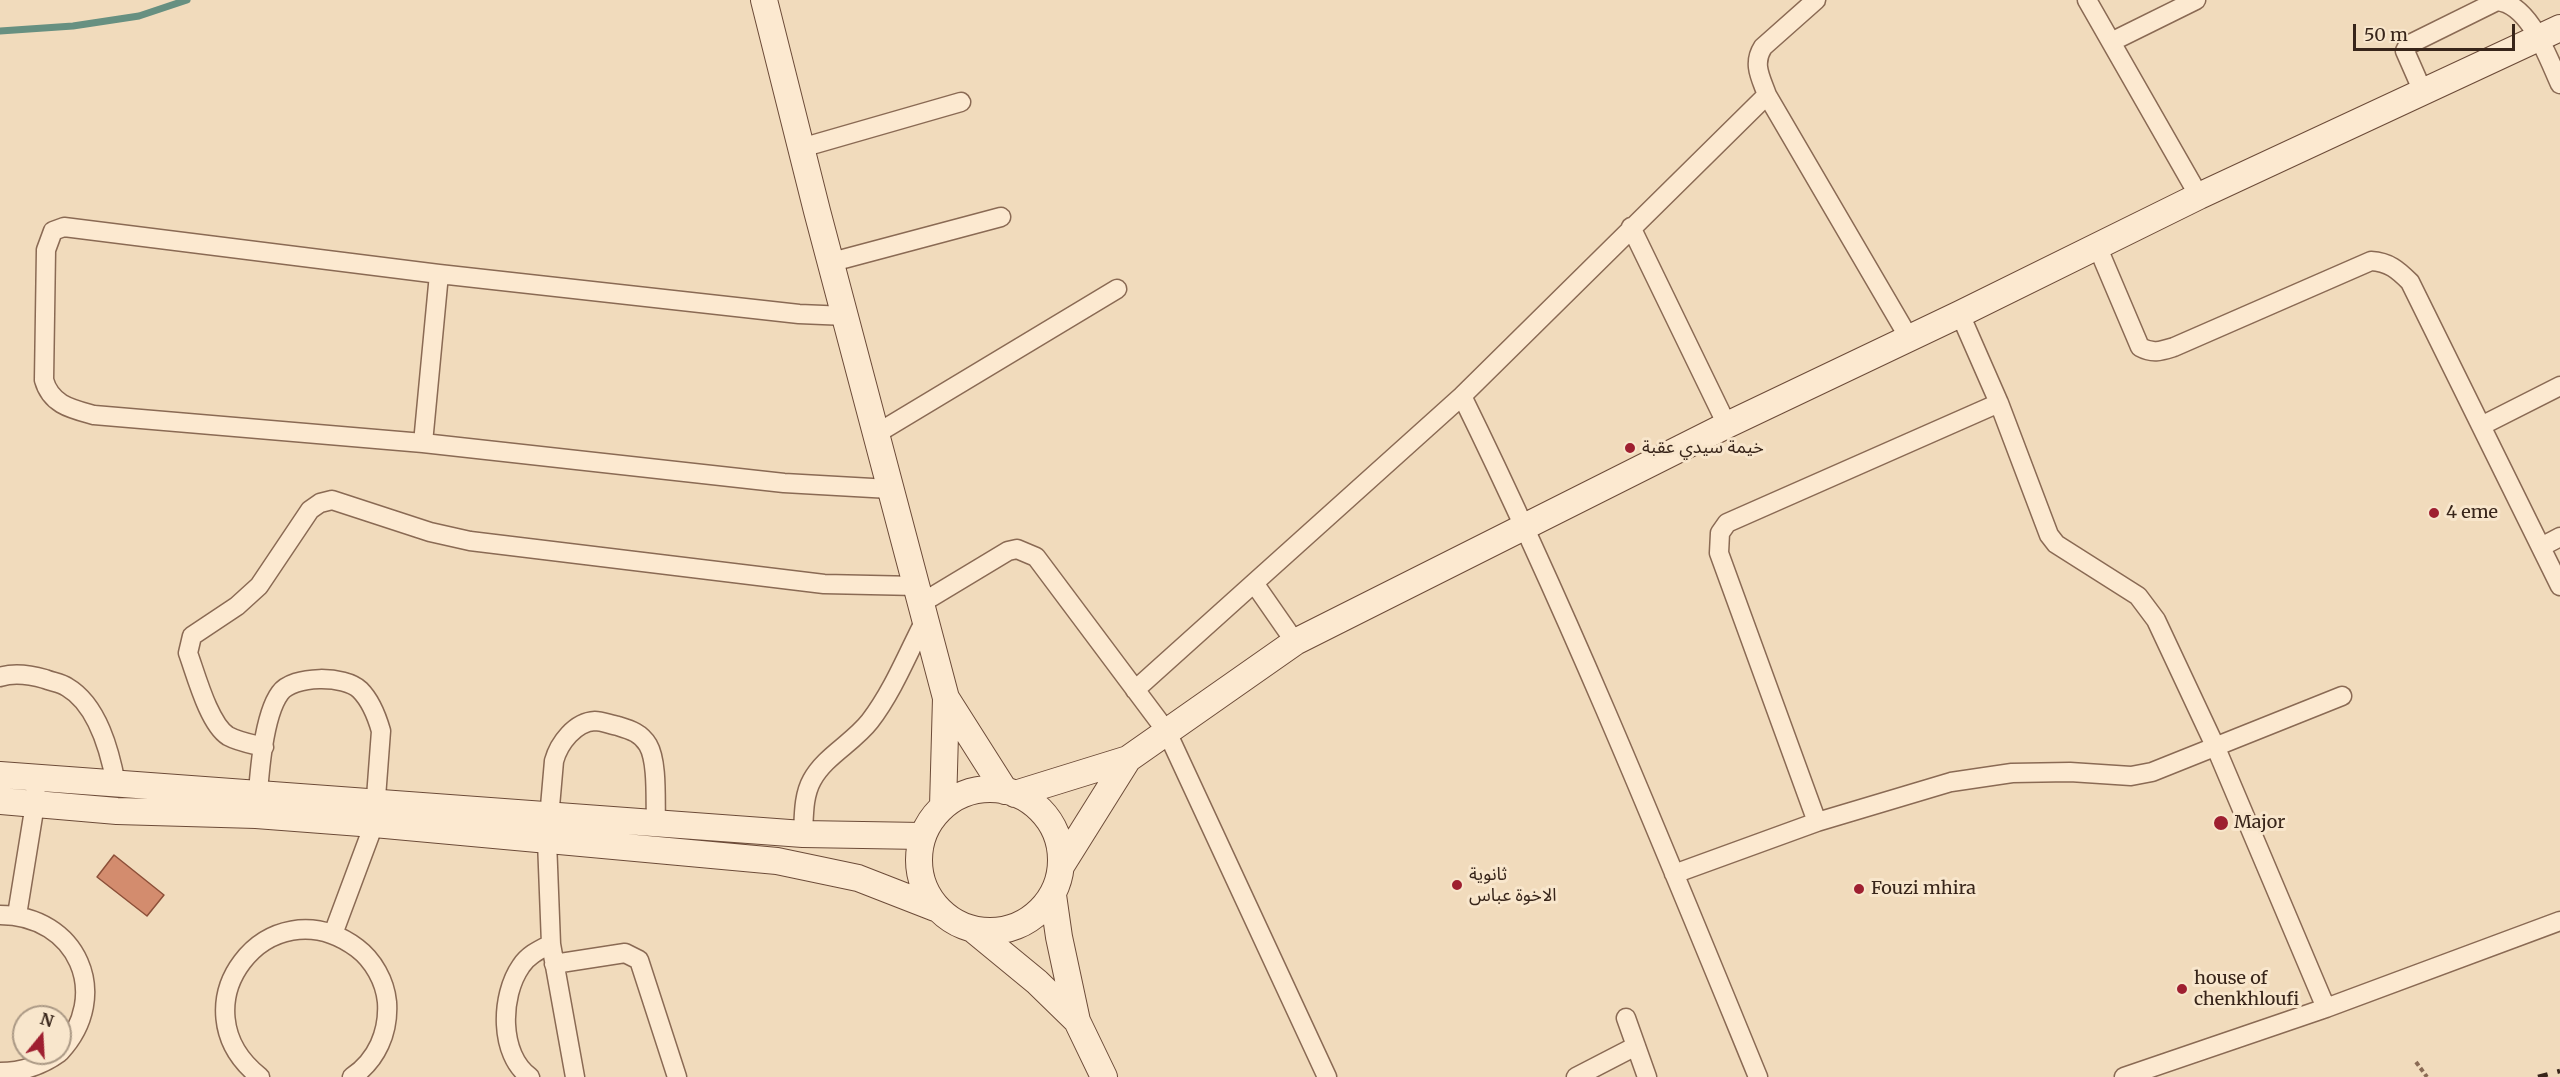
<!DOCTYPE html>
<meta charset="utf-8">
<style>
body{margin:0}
#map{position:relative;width:2560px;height:1077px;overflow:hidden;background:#f1dbbc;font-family:Merriweather,serif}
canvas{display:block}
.north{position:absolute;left:12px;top:1005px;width:60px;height:60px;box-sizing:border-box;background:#f8e6cc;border:2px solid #ab9985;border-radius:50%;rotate:18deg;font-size:16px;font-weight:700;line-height:24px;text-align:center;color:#38251a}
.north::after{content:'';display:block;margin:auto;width:21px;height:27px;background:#9e1f30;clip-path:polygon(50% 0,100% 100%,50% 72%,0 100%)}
.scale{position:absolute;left:2353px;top:24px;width:162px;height:27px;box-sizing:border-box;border:3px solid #38251a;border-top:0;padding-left:8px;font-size:18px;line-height:21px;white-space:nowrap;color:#38251a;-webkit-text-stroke:4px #f8e6cc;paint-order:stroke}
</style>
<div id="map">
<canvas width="2560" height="1077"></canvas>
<div class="north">N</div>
<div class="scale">50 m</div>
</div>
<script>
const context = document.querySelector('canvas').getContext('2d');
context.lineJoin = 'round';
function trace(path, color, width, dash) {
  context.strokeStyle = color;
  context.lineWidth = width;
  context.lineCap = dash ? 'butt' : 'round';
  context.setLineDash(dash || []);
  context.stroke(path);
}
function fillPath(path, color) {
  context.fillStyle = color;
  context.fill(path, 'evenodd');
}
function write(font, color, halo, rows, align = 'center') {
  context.font = font + ' Merriweather,"Noto Sans Arabic",serif';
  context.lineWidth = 6;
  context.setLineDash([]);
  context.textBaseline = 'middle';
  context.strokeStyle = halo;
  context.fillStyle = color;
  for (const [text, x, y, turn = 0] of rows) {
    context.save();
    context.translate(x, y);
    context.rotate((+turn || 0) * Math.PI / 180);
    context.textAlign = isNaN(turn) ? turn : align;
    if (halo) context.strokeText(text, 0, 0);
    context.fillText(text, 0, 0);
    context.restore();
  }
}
const stream = new Path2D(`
 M0 31 73 26 139 16 187 0`);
const building = new Path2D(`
 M114 855 164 895 147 916 97 877Z`);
const path = new Path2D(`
 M2416 1062 2427 1077`);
const street = new Path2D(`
 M1816 0 1763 47C1752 64 1761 78 1767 95L1909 338
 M2087 0 2199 196
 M2111 42 2196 0
 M2423 92 2405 51 2408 45 2497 1C2530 4 2548 58 2560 84
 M801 148 961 102
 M1631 227 1727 425
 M2098 248 2140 347C2153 354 2161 351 2174 347L2371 261C2389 262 2398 270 2410 282L2560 586
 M832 262 1001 217
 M1960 314 1999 403 2049 535 2056 544 2138 596 2156 620 2216 748 2326 1008
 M847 316 799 314 439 274 64 227 53 231 46 250 44 380C51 405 72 409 94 415L423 443 784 483 890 489
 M1462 396C1571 618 1664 848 1758 1077
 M2481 426 2560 386
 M876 434 1117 289
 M423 443 439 274
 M2541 547 2560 537
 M1254 583 1295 642
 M920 604 1008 551 1017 549 1036 557 1167 732 1327 1077
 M0 677C15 672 31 675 45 679 52 682 61 683 67 687 98 705 110 752 116 784
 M1135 690 1462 396 1767 95
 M264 747C252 744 239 742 228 736 209 724 196 675 188 653L192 636 237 606 259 586 310 510 320 503 332 500 430 532 470 541 824 584 917 586
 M257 806C259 777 263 716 280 693 293 675 345 675 360 690 371 701 377 717 381 731L374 824 333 934
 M1817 822 1719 553 1720 533 1727 523 1999 403
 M803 834C804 817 803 796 812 780 825 756 853 743 870 721 893 691 908 653 925 620
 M1674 874 1817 822 1951 782 2012 773 2070 772 2131 776 2152 772 2342 696
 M0 915C77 915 113 995 60 1052
 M17 915 35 804 36 778
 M554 964 625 953 639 960 677 1077
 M1626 1018 1647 1077
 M0 1072C23 1072 41 1066 59 1053
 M260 1077C172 1008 268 882 357 948 373 960 385 981 387 1002 389 1032 377 1060 352 1077
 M530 1077C499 1055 500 996 521 966 528 955 539 950 551 944
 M575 1077 551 944 547 841 554 761C559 743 575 722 595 721 602 721 611 725 618 726 631 730 641 733 648 745 658 762 655 802 656 823
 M1576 1077 1636 1046
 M2124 1077 2326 1008 2560 921`);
const secondary = new Path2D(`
 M764 0 817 211 946 698 1005 791
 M0 775 803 834 922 836
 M919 860a71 71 0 1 1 142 0a71 71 0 1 1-142 0Z
 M1015 794 1128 759 1295 642 1727 425 1960 314 2199 196 2560 28
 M0 801 117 811 256 815 374 824 777 861 858 878 935 908
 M943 806 946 698
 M1061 866 1128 759
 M1053 895 1059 937 1077 1021 1104 1077
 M975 931 1037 982 1077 1021`);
const rail = new Path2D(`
 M2538 1077 2560 1071`);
const markers = [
 [1630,448,6,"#9e1f30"],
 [2434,513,6,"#9e1f30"],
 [2221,823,8,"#9e1f30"],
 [1457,885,6,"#9e1f30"],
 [1859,889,6,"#9e1f30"],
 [2182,989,6,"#9e1f30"]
];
const poiNames = [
 ["خيمة سيدي عقبة",1642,448],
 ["4 eme",2446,513],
 ["Major",2234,823],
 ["ثانوية",1469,875],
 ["الاخوة عباس",1469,896],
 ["Fouzi mhira",1871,889],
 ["house of",2194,979],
 ["chenkhloufi",2194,1000]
];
trace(stream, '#679081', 7);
fillPath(building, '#d38c6e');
trace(building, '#8c4f38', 1.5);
trace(street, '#8a6a54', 21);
trace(secondary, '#6c4b38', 28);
trace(path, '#8a6a54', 4, [4.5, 3]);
trace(street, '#fce9d0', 18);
trace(secondary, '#fce9d0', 26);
trace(rail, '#38251a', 4.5, [10, 10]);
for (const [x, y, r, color] of markers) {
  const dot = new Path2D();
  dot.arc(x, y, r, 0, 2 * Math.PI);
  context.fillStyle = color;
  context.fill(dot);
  trace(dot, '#f8e6cc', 2);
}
write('18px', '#38251a', '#f8e6cc', poiNames, 'left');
</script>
